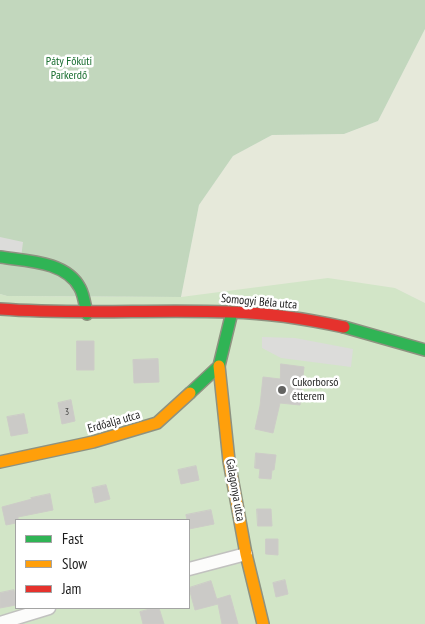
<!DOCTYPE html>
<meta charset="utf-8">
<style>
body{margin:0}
#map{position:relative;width:425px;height:624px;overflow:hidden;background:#eaeae5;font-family:"PT Sans Narrow",sans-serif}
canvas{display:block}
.legend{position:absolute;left:15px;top:519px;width:175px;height:90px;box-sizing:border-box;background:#fff;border:1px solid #a4a4a4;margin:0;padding:6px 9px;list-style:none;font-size:15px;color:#1c1c1c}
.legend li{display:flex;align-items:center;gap:10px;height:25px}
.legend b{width:25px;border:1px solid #a4a4a4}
</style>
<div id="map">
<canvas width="425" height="624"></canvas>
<ul class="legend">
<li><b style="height:6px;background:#30b455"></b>Fast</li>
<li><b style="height:6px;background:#ff9f0a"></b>Slow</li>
<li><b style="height:6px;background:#e5322d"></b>Jam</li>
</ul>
</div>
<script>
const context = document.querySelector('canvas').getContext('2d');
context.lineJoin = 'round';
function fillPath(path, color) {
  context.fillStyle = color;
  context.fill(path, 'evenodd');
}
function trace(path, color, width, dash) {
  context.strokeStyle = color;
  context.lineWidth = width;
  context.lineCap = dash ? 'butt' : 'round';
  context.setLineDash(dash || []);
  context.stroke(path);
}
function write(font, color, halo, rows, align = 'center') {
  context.font = font + ' "PT Sans Narrow",sans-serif';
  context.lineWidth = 5;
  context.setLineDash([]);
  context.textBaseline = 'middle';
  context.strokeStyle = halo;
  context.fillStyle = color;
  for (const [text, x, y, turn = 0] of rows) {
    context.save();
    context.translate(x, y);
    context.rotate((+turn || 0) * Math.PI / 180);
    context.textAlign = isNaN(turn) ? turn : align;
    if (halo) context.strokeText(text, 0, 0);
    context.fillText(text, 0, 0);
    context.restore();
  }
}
const farmland = new Path2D(`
 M425 29V303L395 288 181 297 199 205 233 156 272 135 344 134 378 121Z`);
const grass = new Path2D(`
 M328 278 395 288 425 303V624H0V294L7 296 181 297ZM16 520H189V608H16Z`);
const forest = new Path2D(`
 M0 0H425V29L378 121 344 134 272 135 233 156 199 205 181 297 7 296 0 294Z`);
const parking = new Path2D(`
 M0 237 23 242 21 258 0 254Z
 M262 337 295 338 353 349 351 367 281 358 262 348Z`);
const building = new Path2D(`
 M77 341H94V370H77Z
 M158 359 159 382 134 383 133 360Z
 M281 364 304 367 300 405 280 403 273 433 255 429 260 406 263 377 280 379Z
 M71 400 75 421 62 424 58 403Z
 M24 414 28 433 11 436 7 417Z
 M256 453 276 455 274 470H272L271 479 259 478 260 469 255 468Z
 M196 466 199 480 181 484 178 470Z
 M106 485 110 499 95 503 92 488Z
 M50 494 53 510 18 517V520H16V523L6 525 2 507 32 499 31 498Z
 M257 509H271L272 526H258Z
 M211 510 214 524 189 529V520H187L186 515Z
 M266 539H278V555L266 554Z
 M285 580 288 594 276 597 273 583Z
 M211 581 217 600V599L230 595 238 624H222L218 604 195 610 189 588Z
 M14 590 16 605 0 608V593Z
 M154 608H159L164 624H143L140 612Z`);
const street = new Path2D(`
 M189 569 246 554
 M0 623 49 608`);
const fast = new Path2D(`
 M0 257C26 261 66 261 80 288 84 295 85 306 87 314
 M344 327 425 350
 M190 393 219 366 232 312`);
const slow = new Path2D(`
 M219 366 229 461 246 554 263 624
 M0 462 93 442 157 423 190 393`);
const jam = new Path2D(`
 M0 309C77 315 154 309 231 312 269 313 307 319 344 327`);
const markers = [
 [282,390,5,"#646462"]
];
const numberNames = [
 ["3",67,412]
];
const parkNames = [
 ["Páty Főkúti",69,62],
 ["Parkerdő",69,76]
];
const streetNames = [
 ["Somogyi Béla utca",259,302,5],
 ["Erdőalja utca",114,422,-16],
 ["Galagonya utca",235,490,80]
];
const poiNames = [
 ["Cukorborsó",292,383],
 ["étterem",292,397]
];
fillPath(farmland, '#e6e9da');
fillPath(grass, '#d2e5c7');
fillPath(forest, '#c2d7bd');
fillPath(parking, '#dcdcda');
fillPath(building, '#cbcac7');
trace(building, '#cdccc7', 1);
trace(street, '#c1c1bf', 15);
trace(fast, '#8e9280', 14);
trace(slow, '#8e9280', 14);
trace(jam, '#8e9280', 14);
trace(street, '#fcfcfb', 12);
trace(fast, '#30b455', 11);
trace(slow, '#ff9f0a', 11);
trace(jam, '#e5322d', 11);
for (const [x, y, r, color] of markers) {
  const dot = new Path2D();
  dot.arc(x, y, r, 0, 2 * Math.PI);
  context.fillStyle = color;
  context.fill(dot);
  trace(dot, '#fff', 2);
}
write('10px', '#484847', null, numberNames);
write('12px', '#186d2f', '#fff', parkNames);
write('12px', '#1c1c1c', '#fff', streetNames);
write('12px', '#1c1c1c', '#fff', poiNames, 'left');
</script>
